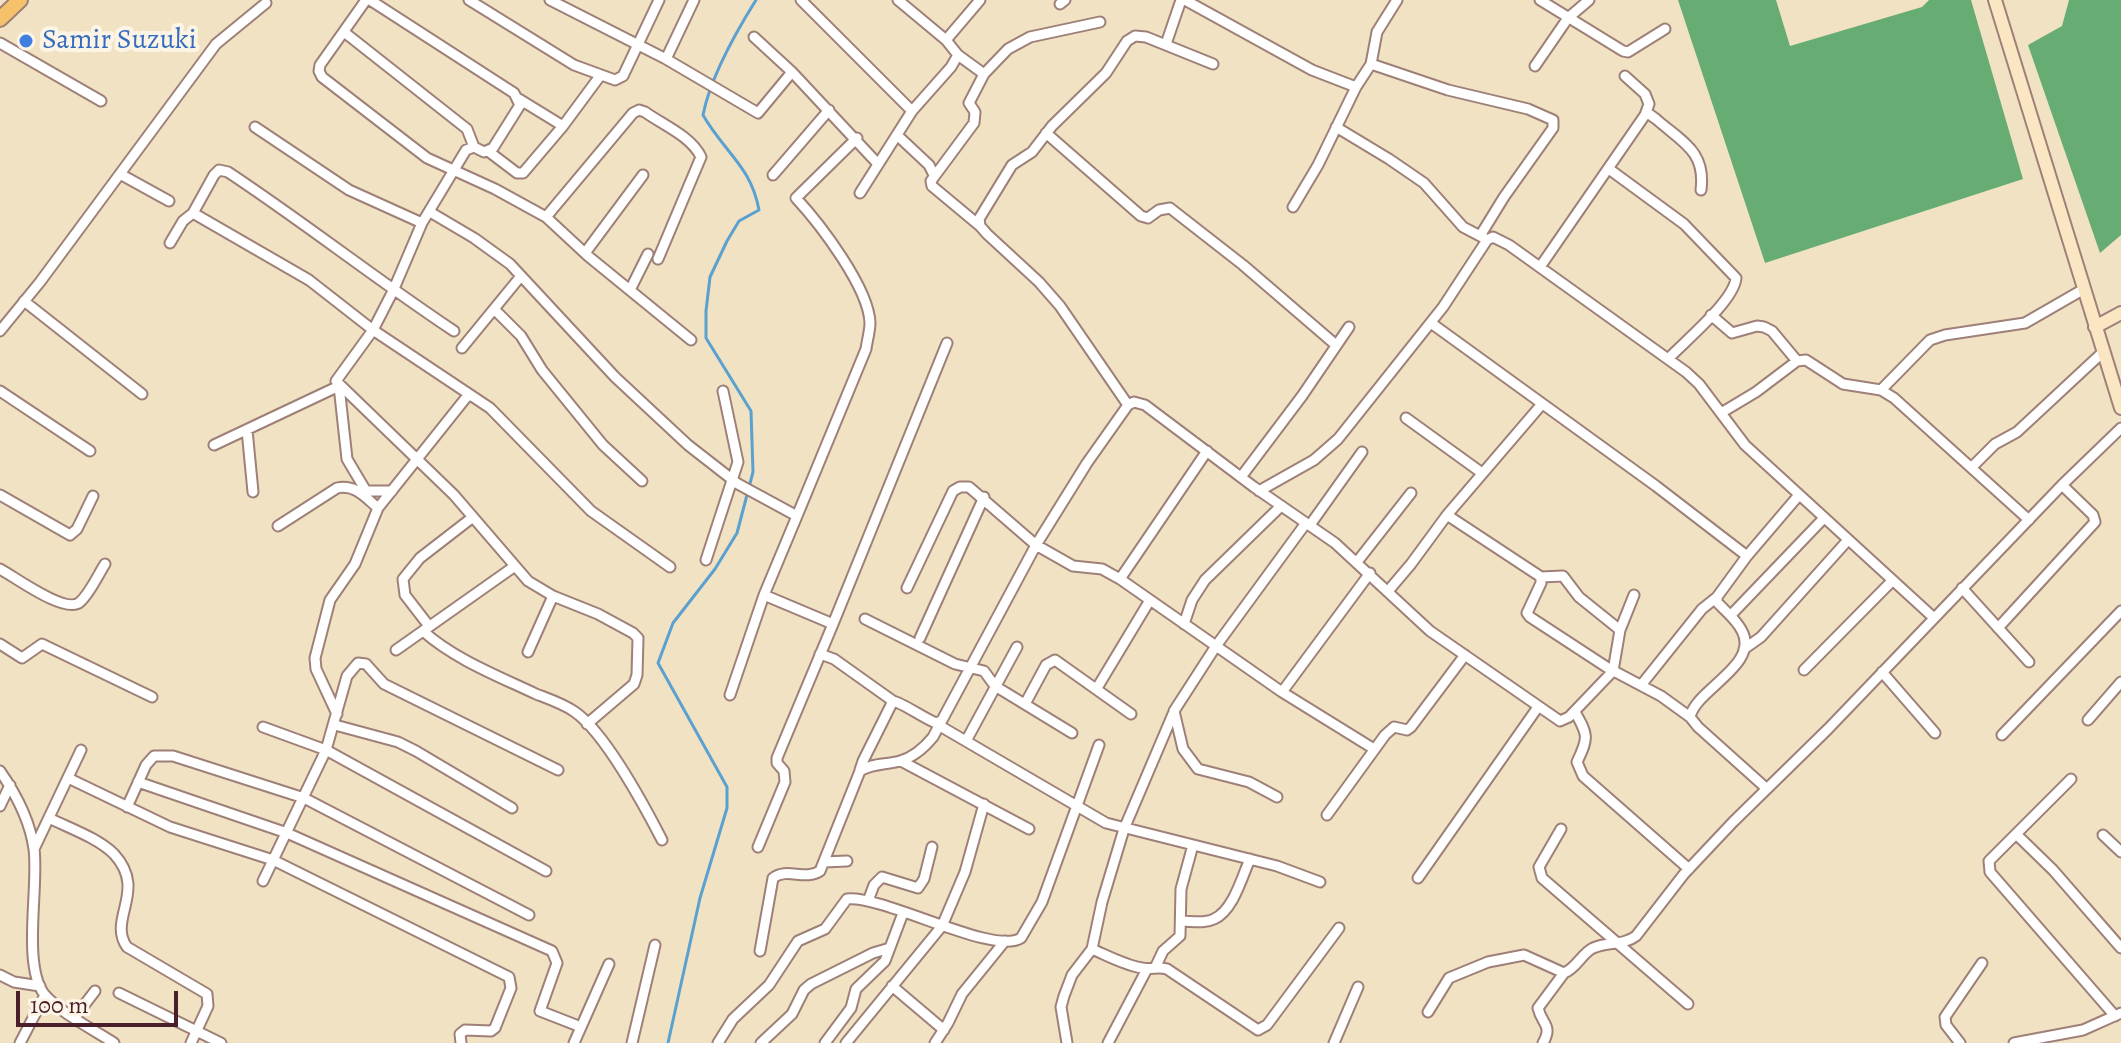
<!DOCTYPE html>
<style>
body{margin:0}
#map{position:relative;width:2121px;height:1043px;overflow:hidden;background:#f1e2c4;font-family:Alegreya,serif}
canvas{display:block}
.scale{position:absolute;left:16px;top:991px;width:162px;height:36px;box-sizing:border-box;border:4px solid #4a1f2b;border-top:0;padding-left:10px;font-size:24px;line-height:28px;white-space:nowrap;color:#4a1f2b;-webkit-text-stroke:6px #fcf5e5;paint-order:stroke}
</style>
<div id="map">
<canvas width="2121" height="1043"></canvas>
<div class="scale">100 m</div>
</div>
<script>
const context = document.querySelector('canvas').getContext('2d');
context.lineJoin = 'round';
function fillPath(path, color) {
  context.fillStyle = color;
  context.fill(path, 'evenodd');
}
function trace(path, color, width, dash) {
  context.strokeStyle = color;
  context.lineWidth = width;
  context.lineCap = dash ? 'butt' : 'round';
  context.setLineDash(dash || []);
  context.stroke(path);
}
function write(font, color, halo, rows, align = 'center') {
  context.font = font + ' Alegreya,serif';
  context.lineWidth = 8;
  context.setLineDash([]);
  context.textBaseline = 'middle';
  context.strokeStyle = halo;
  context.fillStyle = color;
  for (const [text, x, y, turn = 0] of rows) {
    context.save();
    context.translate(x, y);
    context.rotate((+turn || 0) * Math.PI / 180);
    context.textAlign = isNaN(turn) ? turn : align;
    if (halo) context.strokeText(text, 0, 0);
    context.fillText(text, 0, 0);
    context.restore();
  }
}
const forest = new Path2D(`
 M1678 0H1776L1790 46 1922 7 1929 0H1971L2023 179 1765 263Z
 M2069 0H2121V235L2100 253 2028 45 2062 26Z`);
const stream = new Path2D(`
 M668 1043 700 898 727 808V787L658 663 673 623 715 569 737 533 753 472 751 411 706 338V311L710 277 727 241 739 221 759 210C751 166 724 152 703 115 710 79 736 32 756 0`);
const street = new Path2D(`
 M366 0 320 65 319 71 322 77 427 158 495 189 546 217 588 256 691 340
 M469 0 574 65 615 80 623 76 659 0
 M550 0 666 59 694 0
 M801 0 912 111 860 193
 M898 0 946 40 958 55 951 67 912 111
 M1185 0 1312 70 1356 87
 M1540 0 1623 51 1628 52 1665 29
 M1060 4 1065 0
 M344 32 467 129 474 147
 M946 40 980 0
 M0 43 101 101
 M1166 44 1181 0
 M958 55 984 74 1008 49 1030 37 1100 22
 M666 59 758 113 792 72 754 37
 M1371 64 1448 90 1528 109 1553 120V128L1504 197 1480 236
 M1535 66 1568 18 1589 0
 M792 72 878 164
 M1625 76 1645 94 1649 104 1645 115
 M519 99 563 126
 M255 127 349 190 422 223 466 150 474 147 484 152 493 148 520 105 514 93 370 0
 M1336 127 1389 159 1424 183 1463 227 1484 238
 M1046 133 1141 216 1148 218 1159 210 1170 208 1243 265 1336 345
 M897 135 929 165 934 175
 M488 151 517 173H523L563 126 600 76
 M1609 169 1684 224 1736 278C1734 301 1685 341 1668 359
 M120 174 169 201
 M773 175 829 110
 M1293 207 1318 165 1356 87 1371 64 1377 32 1397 0
 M430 212 474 238 510 264 615 377 688 445 738 484 797 516 866 349C867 341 870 331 870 323 869 288 820 224 796 198L857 138
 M193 213 214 175 219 170 228 172C305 223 377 280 454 331
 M546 217 633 113 639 110 645 112C663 125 691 136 701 157L658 259
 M422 223 393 291 373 330 336 381 454 495 528 581 553 596 598 614 633 633 638 638 637 675 634 684 587 724
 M980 226 932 186 931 181 974 123 975 112 969 103 984 74
 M170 243 183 221 193 213 309 280 373 330 490 408 591 511 670 567
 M585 253 643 175
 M1540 267 1645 115 1649 114 1656 119C1682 142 1706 151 1701 190
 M630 290 648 254
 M24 301 142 394
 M494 309 521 336 542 370 603 445 642 481
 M1711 315 1732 333 1757 326 1764 327 1772 331 1797 361
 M1431 323 1656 486 1747 556
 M0 331 40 282 216 44 266 3
 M462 348 521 276
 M1881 390 1930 340 1945 335 2025 323 2084 289
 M0 391 90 451
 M1128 405 1060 306 1039 282 987 234 980 226 979 219 1012 165 1032 152 1052 126 1106 73 1127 41 1135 36 1146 37 1213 64
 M1721 413 1756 392 1797 361 1806 360 1843 384 1881 390 1894 398 2029 520
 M1406 418 1482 473
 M247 430 253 492
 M214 445 339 386 347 459 366 491H392
 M1972 467 1995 444 2017 432 2103 352
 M1241 477 1302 396 1349 327
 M1259 491 1314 460 1338 439 1443 307 1487 240 1493 237 1509 245 1686 372 1699 384 1745 445 1934 618
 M0 495 70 535 77 529 93 496
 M1447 515 1541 577V583L1527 613 1530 617 1608 668 1661 696 1690 717
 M1310 525 1362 452
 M278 526 337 488C355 484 365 497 378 508
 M706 560 738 462 723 391
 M1357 562 1411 493
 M0 569C15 577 66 615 80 602 90 593 98 575 105 564
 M1541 577 1563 576 1579 597 1620 630
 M1120 579 1207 451
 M907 588 953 491 960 487H969L1036 545 1073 566 1102 569 1120 579 1282 692 1374 749
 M1962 588 2029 662
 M1389 590 1411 564 1447 515 1542 404
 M764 595 833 624 947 343
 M1731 615 1824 518
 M865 619 955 664 984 671 995 686 1072 733
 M1184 624 1192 600 1205 580 1281 506
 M429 626 405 595 403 579 420 558 473 517
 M1998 628 2095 522 2093 515 2062 485
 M423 631C454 659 498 676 536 694 549 699 564 704 575 712 605 733 645 807 662 840
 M920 638 984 497
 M0 644 22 658 42 644 152 697
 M1744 649 1761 637 1848 540
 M396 650 515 566
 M528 652 553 596
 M820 654 834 659 893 701C903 703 923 718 936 723L941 721 940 726 1106 823 1277 866 1320 882
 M1804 670 1892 581
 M1882 672 1935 733
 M1642 684 1702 609 1717 597
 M1097 688 1150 600
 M1282 692 1370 573
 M730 695 764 595 797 516
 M1025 704 1046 665 1055 660 1131 714
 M1575 712C1588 735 1589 737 1577 762L1583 776 1689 869
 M337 714 316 669 315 658 330 600 355 564 378 508 469 394
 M2088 720 2121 682
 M335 725 398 742 416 751 512 808
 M263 727 326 750 546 871
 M2002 735 2121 611
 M966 741 1017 647
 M901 761 1029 829
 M860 770 863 761 893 701
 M0 771C16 794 30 821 34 849 39 886 22 964 44 994 59 1012 94 1030 114 1043
 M68 778 170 827 273 860 509 977 511 988 495 1028 491 1031 465 1030 460 1034 461 1043
 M2071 779 1989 861 1990 872 2115 1016
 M138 782 287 833 552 951 557 963 540 1011 581 1027
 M1766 788 1698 727 1690 717C1696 689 1760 665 1742 631 1736 619 1726 612 1717 602V597L1747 556 1799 495
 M1277 797 1249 782 1198 769 1183 749 1174 711 1216 646 1306 523
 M0 806 10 785
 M127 807 146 765 154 756H173L304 798 529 915
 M1327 815 1385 735 1394 727 1407 730 1411 727 1465 655
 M49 818C69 828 98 838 114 854 148 891 107 919 127 947L207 994 208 1006 191 1043
 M1561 829 1539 867 1542 878 1688 1004
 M2016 834 2053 870 2121 948
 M2103 835 2121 852
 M758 847 785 782 784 771 777 763V758L833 624
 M34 849 81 750
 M824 862 847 861
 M1418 878 1538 707
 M263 881 326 750 347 676 358 663 366 664 384 684 558 770
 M868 901 874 885 882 877 918 888 924 879 932 847
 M1181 921C1192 921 1204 924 1214 919 1233 911 1242 877 1250 859
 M1092 949C1108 956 1124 965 1142 968 1151 970 1158 966 1167 969L1258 1030 1267 1025 1339 928
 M760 951 773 878C787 867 805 881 820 871L860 771C872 763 886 765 900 761 914 757 924 748 933 737L1036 545 1087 463 1128 405 1134 402 1145 405 1254 487 1335 543 1430 631 1560 721 1569 717 1613 671 1620 630 1634 595
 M1155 968 1163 951 1180 936 1181 889 1193 845
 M0 975 14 982 40 986
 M892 986 944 1030
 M119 993 221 1043
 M1428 1012 1449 978 1488 962 1524 955 1564 973C1577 968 1581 954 1593 948 1608 941 1623 946 1636 936L1684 874 1733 822 1828 729 2062 485 2121 428
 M75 1017 95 991
 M20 1043 45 995
 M574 1043 609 964
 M632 1043 655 945
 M718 1043 733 1019 769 985 798 941 825 929 847 899C884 895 993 956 1021 938L1042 902 1099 745
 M761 1043 792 1014 804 990 811 984 873 953 890 948
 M825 1043 851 1008 856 989 885 961 903 913
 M846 1043 942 926 965 872 984 804
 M935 1043 948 1023 962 994 1005 941
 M1067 1043 1061 1007 1064 996 1072 975 1092 949 1102 902 1124 829 1173 714
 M1108 1043 1147 969
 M1334 1043 1358 987
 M1543 1043C1553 1025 1542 1025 1538 1008L1564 973
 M1960 1043 1946 1025 1945 1017 1982 963
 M2014 1043 2083 1030 2121 1013`);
const secondary = new Path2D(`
 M1995 0 2121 408
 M2095 327 2121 313`);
const primary = new Path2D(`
 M0 19 20 0`);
const markers = [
 [26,41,8,"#3f7fe0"]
];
const shopNames = [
 ["Samir Suzuki",42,41]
];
fillPath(forest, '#67ad73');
trace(stream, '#5aa1d0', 3);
trace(street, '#9e8078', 13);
trace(secondary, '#9e8078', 16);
trace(primary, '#9e8078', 18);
trace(street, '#fff', 9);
trace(secondary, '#fbe6c4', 12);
trace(primary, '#f5c16b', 14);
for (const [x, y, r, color] of markers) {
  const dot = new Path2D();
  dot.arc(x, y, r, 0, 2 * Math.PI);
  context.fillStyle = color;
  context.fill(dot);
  trace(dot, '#fcf5e5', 3);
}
write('28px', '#366cbe', '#fcf5e5', shopNames, 'left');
</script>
